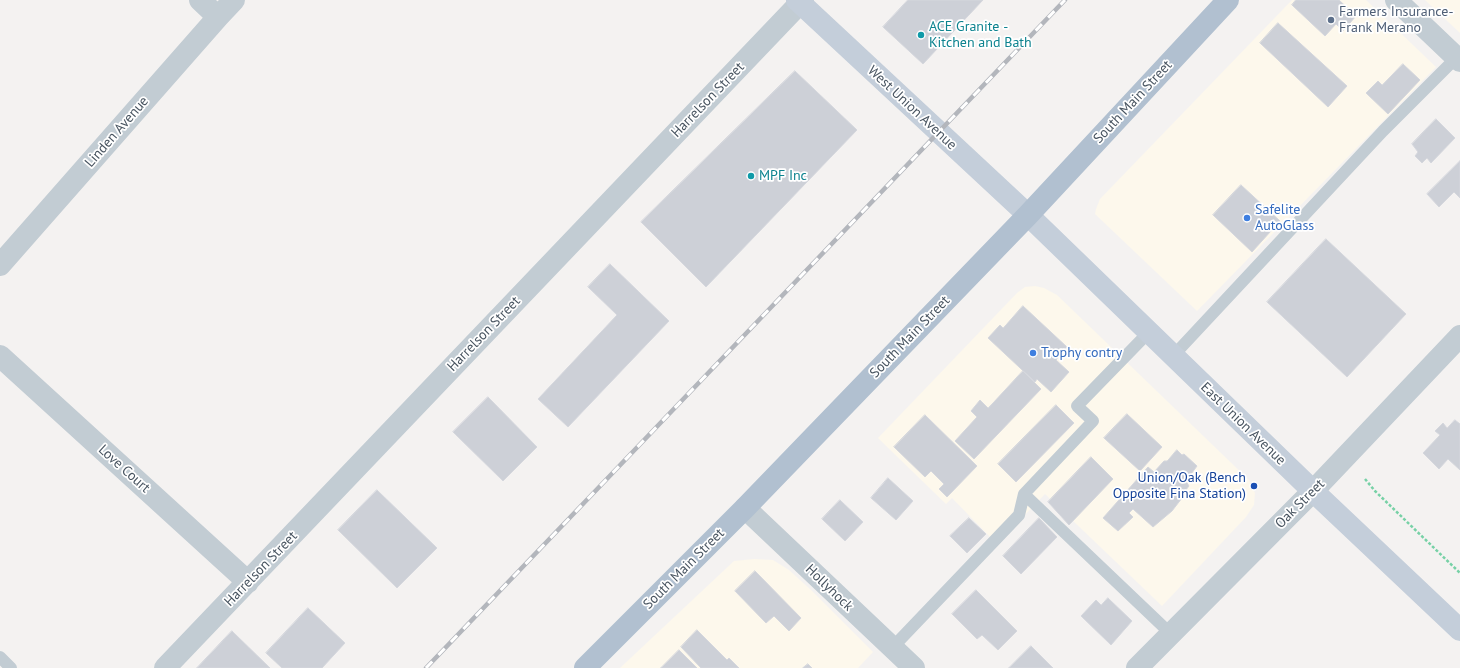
<!DOCTYPE html>
<style>
body{margin:0}
canvas{display:block;background:#f4f2f1}
</style>
<canvas width="1460" height="668"></canvas>
<script>
const context = document.querySelector('canvas').getContext('2d');
context.lineJoin = 'round';
function fillPath(path, color) {
  context.fillStyle = color;
  context.fill(path, 'evenodd');
}
function trace(path, color, width, dash) {
  context.strokeStyle = color;
  context.lineWidth = width;
  context.lineCap = dash ? 'butt' : 'round';
  context.setLineDash(dash || []);
  context.stroke(path);
}
function write(font, color, halo, rows, align = 'center') {
  context.font = font + ' "PT Sans",sans-serif';
  context.lineWidth = 3.5;
  context.setLineDash([]);
  context.textBaseline = 'middle';
  context.strokeStyle = halo;
  context.fillStyle = color;
  for (const [text, x, y, turn = 0] of rows) {
    context.save();
    context.translate(x, y);
    context.rotate((+turn || 0) * Math.PI / 180);
    context.textAlign = isNaN(turn) ? turn : align;
    if (halo) context.strokeText(text, 0, 0);
    context.fillText(text, 0, 0);
    context.restore();
  }
}
const commercial = new Path2D(`
 M1292 0H1366L1436 67 1197 311 1095 214 1096 209 1100 199Z
 M1425 0H1460V33Z
 M1035 286 1044 288 1057 295 1249 480 1255 493 1254 505 1246 517 1162 606 1045 494 997 544 952 498 946 504 878 438 1017 293 1025 287Z
 M754 559 773 560 789 570 811 590 873 652 858 668H620L734 561Z`);
const building = new Path2D(`
 M908 0H983L923 64 883 27Z
 M1296 0H1339L1356 16 1343 31 1336 24 1325 36 1292 5Z
 M1278 23 1347 86 1328 107 1260 43Z
 M1403 64 1420 80 1388 114 1366 93 1378 81 1382 85Z
 M795 71 857 130 706 287 641 222Z
 M1436 119 1455 138 1431 163 1427 158 1422 163 1415 156 1418 152 1412 144Z
 M1460 161V198L1454 192 1439 207 1427 194Z
 M1241 185 1280 221 1252 252 1213 215Z
 M1326 239 1406 314 1347 377 1267 302Z
 M610 264 669 321 568 427 538 399 617 315 588 287Z
 M1023 306 1067 347 1056 360 1069 372 1051 392 1037 379 1035 382 988 338 1000 325 1003 328Z
 M1023 371 1041 389 974 459 955 441 977 417 971 411 980 400 988 408Z
 M488 397 537 447 503 481 453 432Z
 M1056 405 1074 423 1016 482 998 464Z
 M1127 414 1162 447 1140 471 1104 438Z
 M925 415 977 466 947 497 939 489 944 484 931 471 925 477 894 447Z
 M1455 420 1460 424V470L1448 459 1439 469 1423 453 1440 435 1435 431 1443 423 1447 428Z
 M1177 450 1182 455 1184 454 1197 466 1186 481 1189 486 1181 496 1182 498 1172 511 1153 527 1133 509 1129 513 1133 517 1118 531 1103 518 1148 467 1154 472 1164 461H1167Z
 M1091 457 1113 479 1069 525 1048 502Z
 M888 478 913 501 896 520 871 498Z
 M377 490 437 548 397 588 338 530Z
 M840 500 863 522 845 541 822 519Z
 M969 518 986 534 967 553 950 536Z
 M1039 518 1057 537 1021 574 1003 556Z
 M755 571 801 618 789 631 774 616 766 623 735 591Z
 M976 590 1017 631 998 650 982 635 977 639 952 614Z
 M1108 598 1132 621 1111 645 1081 616 1096 600 1101 605Z
 M308 608 345 643 322 668H282L266 653Z
 M697 630 727 660 729 658 739 668H701L681 647Z
 M232 631 270 668H197Z
 M1031 646 1053 668H1009Z
 M679 650 697 668H661Z
 M808 664 812 668H803Z`);
const path = new Path2D(`
 M1365 479 1375 491 1460 573`);
const lane = new Path2D(`
 M1149 332 1077 406 1093 421 1024 494 1171 634
 M1173 356 1383 131 1460 54
 M892 648 1019 515 1024 494
 M0 657 11 668`);
const street = new Path2D(`
 M200 0 218 17
 M1396 0 1460 61
 M0 265 218 17 234 0
 M0 356 248 582
 M745 508 914 668
 M165 668 803 0
 M1137 668 1313 491 1460 336`);
const secondary = new Path2D(`
 M797 0 1028 215 1313 491 1460 630`);
const primary = new Path2D(`
 M585 668 745 508 1028 215 1228 0`);
const rail = new Path2D(`
 M426 668 1065 0`);
const markers = [
 [1331,20,4,"#5c6f8a"],
 [921,35,4,"#0f9aa8"],
 [751,176,4,"#0f9aa8"],
 [1247,218,4,"#3f7fe0"],
 [1033,353,4,"#3f7fe0"],
 [1254,486,4,"#1a4fb4"]
];
const serviceNames = [
 ["Farmers Insurance-",1339,12],
 ["Frank Merano",1339,28]
];
const cultureNames = [
 ["ACE Granite -",929,27],
 ["Kitchen and Bath",929,43],
 ["MPF Inc",759,176]
];
const streetNames = [
 ["Harrelson Street",708,100,-46],
 ["South Main Street",1133,102,-47],
 ["West Union Avenue",912,108,43],
 ["Linden Avenue",117,132,-49],
 ["Harrelson Street",484,334,-46],
 ["South Main Street",910,337,-46],
 ["East Union Avenue",1243,424,44],
 ["Love Court",124,469,42],
 ["Oak Street",1300,504,-45],
 ["Harrelson Street",261,569,-46],
 ["South Main Street",684,569,-45],
 ["Hollyhock",829,588,44]
];
const shopNames = [
 ["Safelite",1255,210],
 ["AutoGlass",1255,226],
 ["Trophy contry",1041,353]
];
const transitNames = [
 ["Union/Oak (Bench",1246,478],
 ["Opposite Fina Station)",1246,494]
];
fillPath(commercial, '#fdf8ec');
fillPath(building, '#cdd0d7');
trace(building, '#d5d7dd', 1);
trace(path, '#77d1a6', 2.5, [3, 2]);
trace(lane, '#c2ccd3', 12);
trace(street, '#c2ccd3', 22);
trace(secondary, '#c4ceda', 22);
trace(primary, '#b1c0d0', 22);
trace(rail, '#b3b6bc', 4.5);
trace(rail, '#fff', 3, [9]);
for (const [x, y, r, color] of markers) {
  const dot = new Path2D();
  dot.arc(x, y, r, 0, 2 * Math.PI);
  context.fillStyle = color;
  context.fill(dot);
  trace(dot, '#fff', 1.5);
}
write('14px', '#4e5e75', '#fff', serviceNames, 'left');
write('14px', '#0d838f', '#fff', cultureNames, 'left');
write('14px', '#485460', '#fff', streetNames);
write('14px', '#366cbe', '#fff', shopNames, 'left');
write('14px', '#164399', '#fff', transitNames, 'right');
</script>
